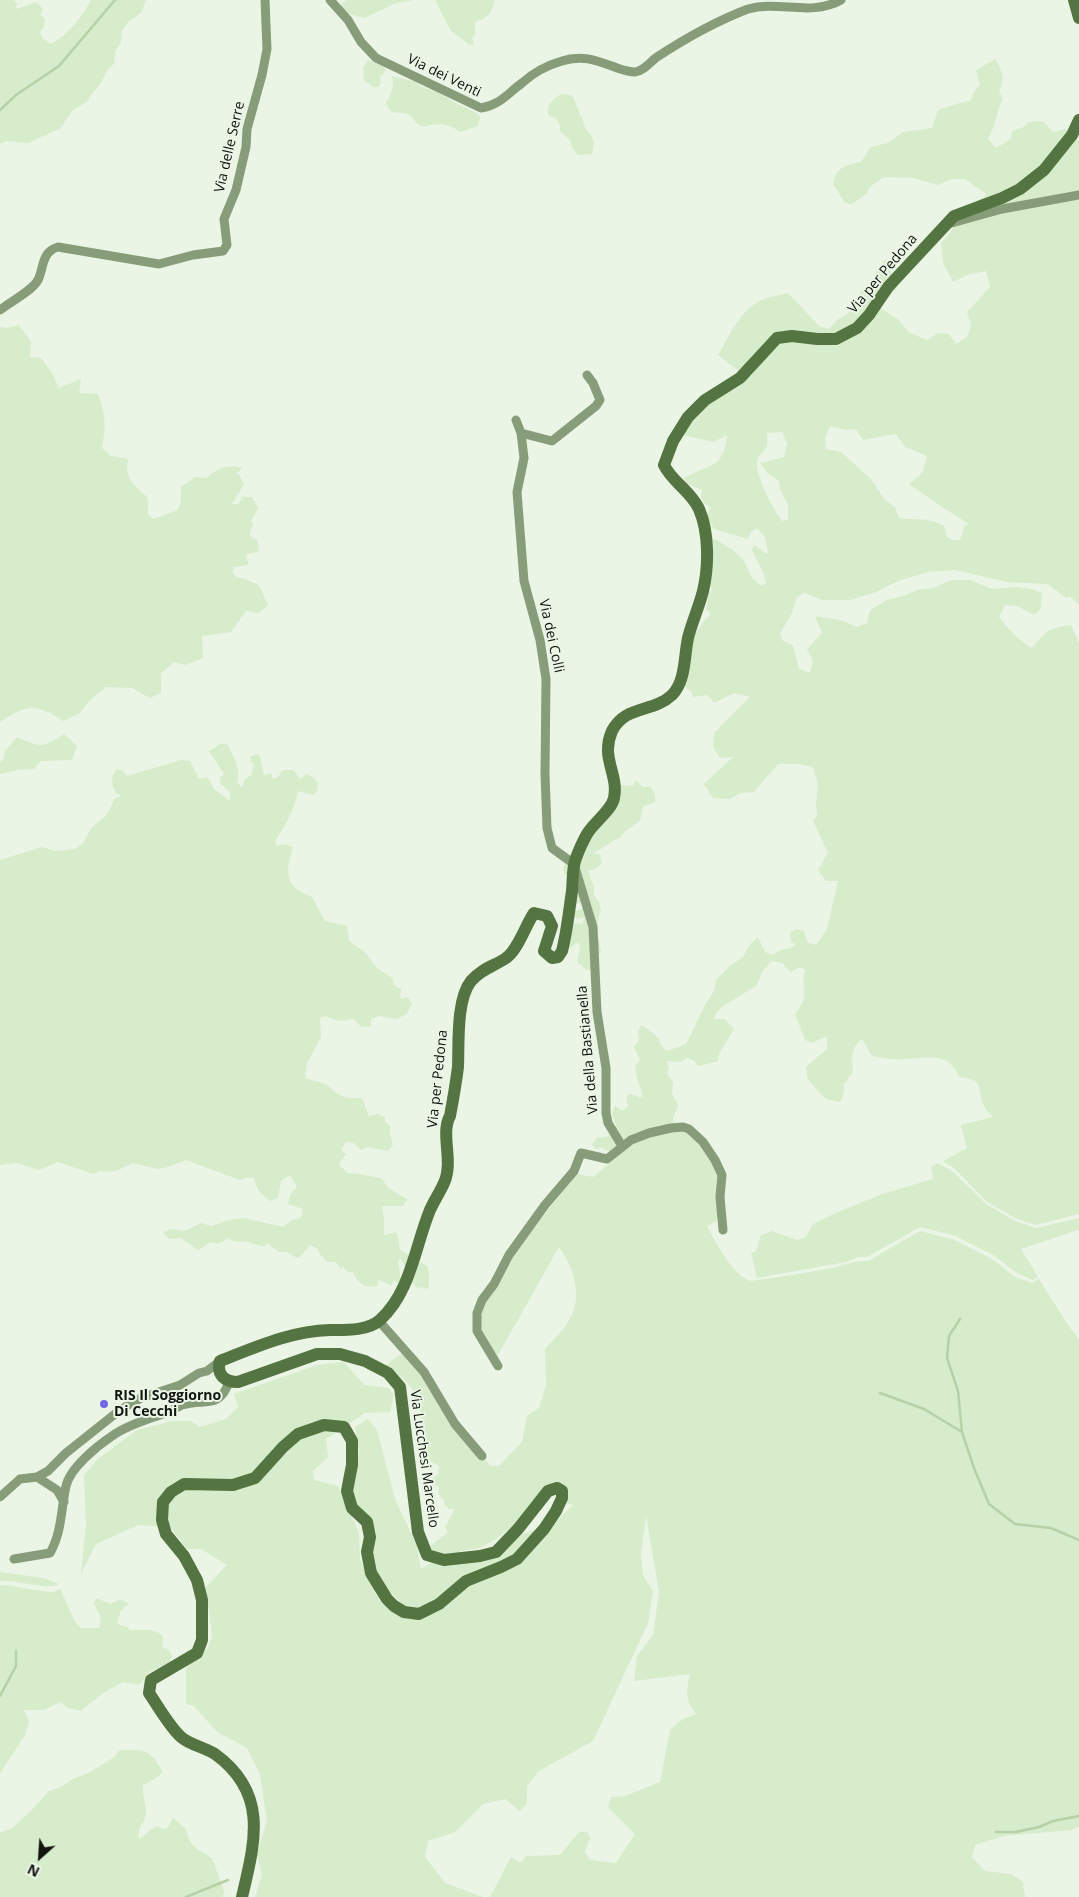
<!DOCTYPE html>
<style>
body{margin:0}
#map{position:relative;width:1079px;height:1897px;overflow:hidden;background:#ebf5e6;font-family:"Open Sans",sans-serif}
canvas{display:block}
.north{position:absolute;left:15px;top:1832px;width:50px;height:50px;-webkit-text-stroke:4px #ebf5e6;paint-order:stroke;rotate:206deg;font-size:14px;font-weight:700;line-height:20px;text-align:center;color:#11140f}
.north::after{content:'';display:block;margin:auto;width:18px;height:22px;background:#11140f;clip-path:polygon(50% 0,100% 100%,50% 72%,0 100%)}
</style>
<div id="map">
<canvas width="1079" height="1897"></canvas>
<div class="north">N</div>
</div>
<script>
const context = document.querySelector('canvas').getContext('2d');
context.lineJoin = 'round';
function fillPath(path, color) {
  context.fillStyle = color;
  context.fill(path, 'evenodd');
}
function trace(path, color, width, dash) {
  context.strokeStyle = color;
  context.lineWidth = width;
  context.lineCap = dash ? 'butt' : 'round';
  context.setLineDash(dash || []);
  context.stroke(path);
}
function write(font, color, halo, rows, align = 'center') {
  context.font = font + ' "Open Sans",sans-serif';
  context.lineWidth = 4;
  context.setLineDash([]);
  context.textBaseline = 'middle';
  context.strokeStyle = halo;
  context.fillStyle = color;
  for (const [text, x, y, turn = 0] of rows) {
    context.save();
    context.translate(x, y);
    context.rotate((+turn || 0) * Math.PI / 180);
    context.textAlign = isNaN(turn) ? turn : align;
    if (halo) context.strokeText(text, 0, 0);
    context.fillText(text, 0, 0);
    context.restore();
  }
}
const green = new Path2D(`
 M0 0H13L17 3 16 9 37 2 43 9 40 15 45 18 44 27 40 32 42 38 51 44C70 33 80 19 91 0H146L141 13 128 22 122 31 121 42 115 52 114 64C105 71 107 72 102 81 98 89 91 92 88 101L72 111 61 128 28 143 6 141 0 144Z
 M347 0H414L396 3 364 18 347 13 341 9V4Z
 M435 0H495C490 15 491 16 475 22V35L472 38 474 44 470 45 451 31Z
 M995 59C1002 71 1006 78 999 91L1003 98C996 112 996 126 988 139L996 148 1011 139 1012 131 1024 127 1028 122 1043 121 1053 132 1065 129 1079 141V605L1070 596 1066 598 1048 584 1007 582 955 570 928 572 898 581 876 592 850 600H822L805 593 797 597 792 613 780 634 783 641 793 645 799 669 810 673 813 662 807 649 822 633 815 616 840 620 857 627 867 623 870 610 887 600 907 595 916 590 933 588 952 580H970L992 589 1016 587 1032 589 1042 593 1041 608 1034 615 1017 606 1005 605 999 617C1009 630 1018 640 1032 648 1046 631 1049 628 1071 625L1079 643V1214L1036 1225 1017 1219 987 1202 954 1168 943 1161 967 1148 961 1125 993 1117C989 1113 985 1109 983 1104 976 1083 985 1081 959 1077 948 1050 927 1059 904 1059 893 1060 883 1058 872 1056L862 1039C850 1048 852 1058 853 1072L844 1084V1093L840 1102 826 1099 808 1080 806 1067 827 1049V1036L812 1043 805 1040 795 1014C799 1008 804 1003 804 995 805 986 801 979 806 970L800 967 791 972 782 963 772 961 763 970 756 986 720 1008 713 1019H725L734 1029 719 1054 718 1061 699 1066 693 1060 686 1058 681 1062 667 1061 669 1069 667 1074 673 1082 672 1093 678 1105 673 1119 674 1124 610 1152 602 1148 596 1149 592 1145 595 1140 598 1137C609 1139 612 1133 616 1125L612 1114 615 1105 620 1110H624L628 1106 626 1098 630 1094 635 1095 639 1098 643 1096 637 1078 635 1066 640 1060 634 1047 639 1040 638 1031 642 1025C647 1029 653 1032 657 1037 662 1044 659 1045 667 1051L686 1044 705 1005 714 991 716 980 730 966 743 957 749 945 758 937 765 952 772 955 781 950 792 948 795 944 791 942 790 933 796 929 804 931 807 942 816 945 827 929 838 881H826L818 870 828 853 813 821 817 816 816 805 818 784 813 767 799 764H778L754 792 740 793 730 799 713 798 704 784 733 757 720 758 713 747 714 733 750 697 734 693 714 703 708 695 693 697 691 691 684 686 691 639 705 620 711 614 706 609 709 594 712 589 709 583C713 576 711 570 713 562L711 559V539L717 540 734 551 744 561 752 578 762 586 766 583 763 572 752 550 754 545 767 554 768 553 765 537 757 528 751 532 748 539 714 529 707 517 710 507C702 502 700 499 702 490L686 483 684 478C710 463 724 469 727 435L713 442 683 435 697 413 745 376 718 355C729 336 739 313 758 302 766 297 779 296 788 293L819 326 829 329 838 319 846 315 859 303 861 290 871 287 877 269 886 259 897 288 879 307 899 320 908 332 927 340 938 333 949 334 956 344 967 337 971 325 967 312 990 287 986 271 967 275 953 282 943 263 941 243 950 233 965 207 984 197 986 194 965 179H951L938 185 913 178 884 177 871 186 865 195 852 204 845 203 833 184C837 166 845 166 861 162L871 147 888 143 903 132 932 128 938 110C949 107 959 102 970 101L975 90 980 85 976 70ZM830 426 846 430 856 429 863 440 896 434 905 447 927 456 922 473 909 484 942 507 969 524 965 525 960 540H952L947 537 944 526C925 516 917 521 899 518L895 507 885 500 871 479 841 452 826 449 825 439ZM782 432 787 444 784 457 760 463 767 473 779 481 780 489 788 505V520L782 521C774 511 754 473 757 461 758 455 766 451 767 445 768 442 767 437 767 433Z
 M368 60 384 67 386 71 380 77 381 84 377 87H373L364 80 363 68Z
 M392 76 416 82 422 87 437 92 457 104 477 113 480 117 478 126 460 132C451 125 441 123 430 125 425 126 427 127 422 126 415 125 414 117 407 114 396 110 391 118 386 102 392 93 394 86 392 76Z
 M561 94 571 95 573 97 586 129 591 135 594 143 592 154 578 155 572 148 570 140 560 131V125L556 118 549 116C545 106 552 100 561 94Z
 M19 325 31 342 30 357 41 358 52 373 59 388 81 379 79 393 98 394C106 416 106 426 102 448L111 456 128 459C124 480 134 484 148 498V514L153 519 178 510 181 501V487L195 477 207 478C216 468 230 464 242 468L237 473 240 476 244 485 232 504H238L243 497H252L258 508 251 521 254 524 250 531V536L257 540 259 551 245 555 249 565 234 567 233 572 236 577 245 579 259 585 268 605 259 613 246 611 231 632 202 636 203 658 185 665 174 662 161 673V693L150 698 132 688 106 687 89 701 79 714 63 721C37 703 26 704 0 722V327L7 328Z
 M64 734 77 746 72 760 41 761 34 769 19 770 0 774V762L2 761 6 750 17 737C40 747 42 749 64 734Z
 M220 744H227C233 756 242 769 237 783L242 787 245 779 252 774 254 763 251 762 250 757 256 754 260 756 264 775 271 773 273 779 277 778 283 770H294L300 779 307 774 314 778 318 783 317 791 313 795 298 791C294 810 286 825 275 841L277 846C283 843 288 844 293 848 284 872 286 888 312 897L325 921 347 926 349 941 365 952 376 967 393 979 394 985 402 989 400 994 401 999 408 997 412 1004 407 1014 396 1019 379 1016 371 1019V1026L361 1027 354 1019 338 1021 326 1016 320 1018 321 1037 307 1063 305 1078 326 1084 336 1093 347 1098H362L369 1116 378 1114 385 1117V1122L390 1126V1134L393 1145 388 1151 367 1147 361 1150 354 1143 346 1142 341 1150 346 1154 339 1164 347 1173C360 1173 369 1177 382 1178L387 1187 407 1199 403 1206H382L384 1219V1235L397 1232 400 1250 427 1266 429 1272V1287L427 1289 421 1287 418 1289C412 1285 406 1267 401 1259L398 1260 401 1280 398 1283 393 1280 392 1286 379 1280 377 1286C364 1288 359 1285 353 1272H347L343 1266 341 1269 336 1262H328L324 1259 323 1256 320 1255 318 1249 310 1245 302 1255 297 1258 287 1252H279L267 1243 265 1246C258 1246 254 1244 248 1242 240 1240 237 1244 227 1238 222 1243 218 1245 211 1242L198 1250 181 1238 169 1239 163 1232 171 1229 185 1231 201 1223 211 1226 229 1220 244 1218 283 1227 292 1220 301 1218 303 1209 288 1204 290 1195 297 1187 290 1175 281 1181 278 1198 271 1201C260 1195 257 1190 254 1178L249 1177 240 1180 186 1160 168 1167 158 1169 133 1163 118 1170 107 1172 100 1171 93 1174 58 1162 39 1170 17 1163 0 1165V860L42 847 56 851 75 849 83 843 91 828 106 816 115 798 122 796 116 793C111 783 110 778 117 769L123 771 127 776 181 760 190 761 199 779 207 777 215 790 230 801V792L221 784 220 778 224 774 209 751Z
 M636 780 643 787H651L655 795V802L643 806 640 821 624 832 620 838C610 841 603 849 593 853L600 855 602 863 595 869 588 871 594 887V896L599 902 601 910C598 917 598 926 596 934L590 936 589 939 592 942 599 940 601 952 595 958 592 969 587 970 577 962 580 948 578 942 570 948 572 926 576 923 582 924 584 919 583 917 578 919 572 916 573 912 582 909V902L573 905V875H565L563 870 566 861 584 855 585 848 621 785 633 786Z
 M682 1130 696 1137 716 1168 720 1180 717 1221 707 1226C715 1242 733 1276 751 1281 776 1277 801 1274 826 1269 840 1267 854 1260 868 1261L920 1231 955 1240 992 1259 1015 1277 1032 1283 1039 1279 1070 1328 1079 1339V1827L1071 1830 1004 1836 975 1845 972 1857 985 1871 1011 1874 1023 1882 1025 1897H490L511 1857 521 1863 526 1856 560 1855 579 1832H587L590 1838 585 1851 590 1860 616 1863 635 1834 608 1807 611 1797 625 1796 660 1782 670 1730 683 1719 696 1714C685 1698 686 1693 690 1674L634 1681 637 1656 653 1635 659 1592 646 1515 641 1554 643 1575 653 1591 648 1623 593 1741 539 1771 527 1786V1804L520 1811 505 1799 483 1804 455 1832 428 1841 425 1857 445 1883 483 1897H255L262 1875 257 1854 267 1820 260 1774 247 1748 217 1732 194 1706 186 1704V1668L208 1648 212 1636 206 1587 227 1565 201 1549H187L170 1527 138 1525 96 1544 81 1574 86 1526 84 1475 98 1459 137 1430 172 1421H191L200 1427 226 1419 238 1407 234 1394 317 1365 344 1362 364 1385 389 1388 394 1395 390 1412 365 1413 326 1439 328 1457 313 1471 314 1480 338 1486 359 1533 360 1559 380 1601 403 1618 407 1610 375 1575 371 1556 376 1532 359 1509 352 1495 359 1450 355 1427 368 1419 377 1430 395 1499 417 1546 421 1569 435 1560 428 1548 448 1532 445 1527 455 1509H449L444 1504V1500L438 1494 439 1487 433 1485 431 1480 438 1474 439 1466 425 1458C421 1438 424 1416 416 1396 411 1384 397 1373 386 1365L405 1351 482 1456 491 1466H499L522 1442 527 1416 539 1408 546 1385 545 1349C553 1340 562 1332 568 1322 584 1298 574 1268 559 1247L498 1355 492 1350 479 1330 480 1315 484 1302 497 1285 521 1244 577 1174 593 1177 632 1144 648 1136ZM562 1487 565 1503 573 1505 553 1524 523 1534 489 1558 459 1559 460 1551 480 1548 496 1539Z
 M938 1163 952 1171 986 1204 1015 1221 1036 1228 1079 1218V1231L1078 1230 1021 1249 1038 1277 1032 1280 1017 1273 995 1256 956 1236 920 1227 867 1257H858L846 1262 757 1278 751 1253 756 1251 761 1235 772 1231 797 1240 805 1238 813 1224 831 1215 882 1194 933 1179 931 1167Z
 M0 1572 44 1578 59 1584C49 1591 15 1579 0 1581Z
 M5 1585C14 1586 47 1593 53 1592 56 1591 57 1590 60 1588L75 1622 81 1628H99L101 1618 94 1603 96 1598 111 1604C118 1599 122 1599 129 1604L121 1610 117 1624 128 1627 129 1630H152L161 1634 163 1638 162 1647 169 1650 172 1657 167 1665 149 1672 140 1684H133L123 1682 103 1693 81 1711 68 1708 60 1702 44 1710H24L29 1722 25 1735 0 1773V1586Z
 M120 1750C146 1749 150 1750 163 1772L156 1778 143 1785C142 1795 146 1803 146 1813 145 1824 137 1825 139 1839L156 1826 166 1830 173 1818 185 1828 191 1843 197 1849 212 1858 224 1891 223 1897H0V1833L12 1828 30 1812 49 1791 61 1787 73 1779 90 1772 113 1758Z`);
const stream = new Path2D(`
 M0 110 16 95 59 66 115 0
 M960 1319 949 1336 947 1358 958 1391 962 1432
 M880 1393 924 1409 962 1432 974 1468 989 1504 1015 1524 1051 1528 1079 1540
 M0 1696 16 1666V1651
 M996 1832H1016L1039 1827 1053 1821 1079 1816
 M186 1897 228 1880`);
const street = new Path2D(`
 M330 0 348 20 361 42 376 58 481 108C500 105 507 94 522 83 533 73 548 65 562 61 582 54 598 61 617 68 623 70 629 72 635 72 644 71 650 62 657 57 683 40 719 20 748 9 779 0 810 17 841 0
 M948 224 1002 209 1079 195
 M0 310C10 302 32 291 38 280 44 268 41 252 58 247L159 264 193 255 223 251 227 245 224 219 236 190 246 147 247 129 262 75 267 49 265 0
 M516 420 521 433 524 458 517 492 524 581 540 640 546 679 545 774 547 828 552 848 574 864 593 927 597 1012 606 1068V1113L608 1123 622 1146
 M521 433 552 441 596 406 600 400 593 383 587 375
 M379 1321 424 1372 455 1424 482 1456
 M498 1366 477 1331V1313L482 1300 494 1284 509 1255 545 1205 574 1171 581 1153 607 1159 631 1140 649 1133 671 1128 683 1127 689 1129 703 1142 715 1160 722 1175 720 1197 723 1230
 M37 1477 48 1471 66 1453 120 1410 141 1398 180 1385 199 1373 207 1371 220 1361
 M37 1477 57 1490 64 1502
 M0 1497 20 1479 37 1477
 M14 1559 50 1553C62 1532 61 1509 66 1486 70 1468 97 1446 112 1436 129 1424 150 1419 168 1412 173 1410 178 1407 182 1405 204 1398 219 1410 229 1382`);
const secondary = new Path2D(`
 M1074 0 1079 18
 M242 1897C255 1842 269 1793 215 1754 204 1747 190 1745 181 1737 169 1726 158 1706 149 1693L151 1680 197 1653 202 1640V1600L197 1580 184 1556 166 1534 162 1520 163 1502 171 1492 184 1484 233 1485 255 1478 283 1447 298 1434 324 1425 344 1427 352 1441V1465L347 1491 352 1508 367 1522 370 1537 367 1552 371 1573 387 1599 394 1606 404 1612 419 1614 439 1604 466 1581 501 1567 517 1559 544 1529 556 1511 562 1498V1491L557 1488 548 1491 518 1529 496 1552 480 1556 444 1560 427 1555 418 1532 400 1387 388 1373 365 1361 340 1354H317L238 1382C225 1382 216 1375 220 1361 256 1347 291 1331 330 1330 345 1330 368 1331 380 1320 411 1292 415 1246 430 1210 434 1201 440 1192 444 1183 454 1161 440 1134 450 1116 453 1100 456 1083 458 1067 459 1044 456 1000 471 981 482 968 495 966 506 958 518 950 525 926 534 913L547 916 552 926 544 951 552 958 558 957 562 951C567 932 569 911 572 891 573 880 572 868 576 858 579 850 583 841 587 834 594 822 612 810 614 798 619 774 600 758 612 731 625 705 653 713 672 695 686 681 684 656 688 638 692 622 699 607 703 591 709 566 709 532 699 509 691 491 672 482 664 465L673 441 688 417 705 400 740 378 777 338 792 336 817 339H836L857 328 869 315 888 287 954 216 1002 198 1020 189 1044 170 1072 135 1079 120`);
const markers = [
 [104,1404,5,"#7165e0"]
];
const streetNames = [
 ["Via dei Venti",444,76,26],
 ["Via delle Serre",230,147,-77],
 ["Via per Pedona",883,274,-50],
 ["Via dei Colli",551,636,78],
 ["Via della Bastianella",588,1050,-95],
 ["Via per Pedona",438,1079,-84],
 ["Via Lucchesi Marcello",424,1459,82]
];
const poiNames = [
 ["RIS Il Soggiorno",114,1396],
 ["Di Cecchi",114,1412]
];
fillPath(green, '#d6ecca');
trace(stream, '#b6d1a7', 2.5);
trace(street, '#879d7a', 9);
trace(secondary, '#547441', 12);
for (const [x, y, r, color] of markers) {
  const dot = new Path2D();
  dot.arc(x, y, r, 0, 2 * Math.PI);
  context.fillStyle = color;
  context.fill(dot);
  trace(dot, '#ebf5e6', 2);
}
write('14px', '#11140f', '#ebf5e6', streetNames);
write('bold 14px', '#11140f', '#ebf5e6', poiNames, 'left');
</script>
